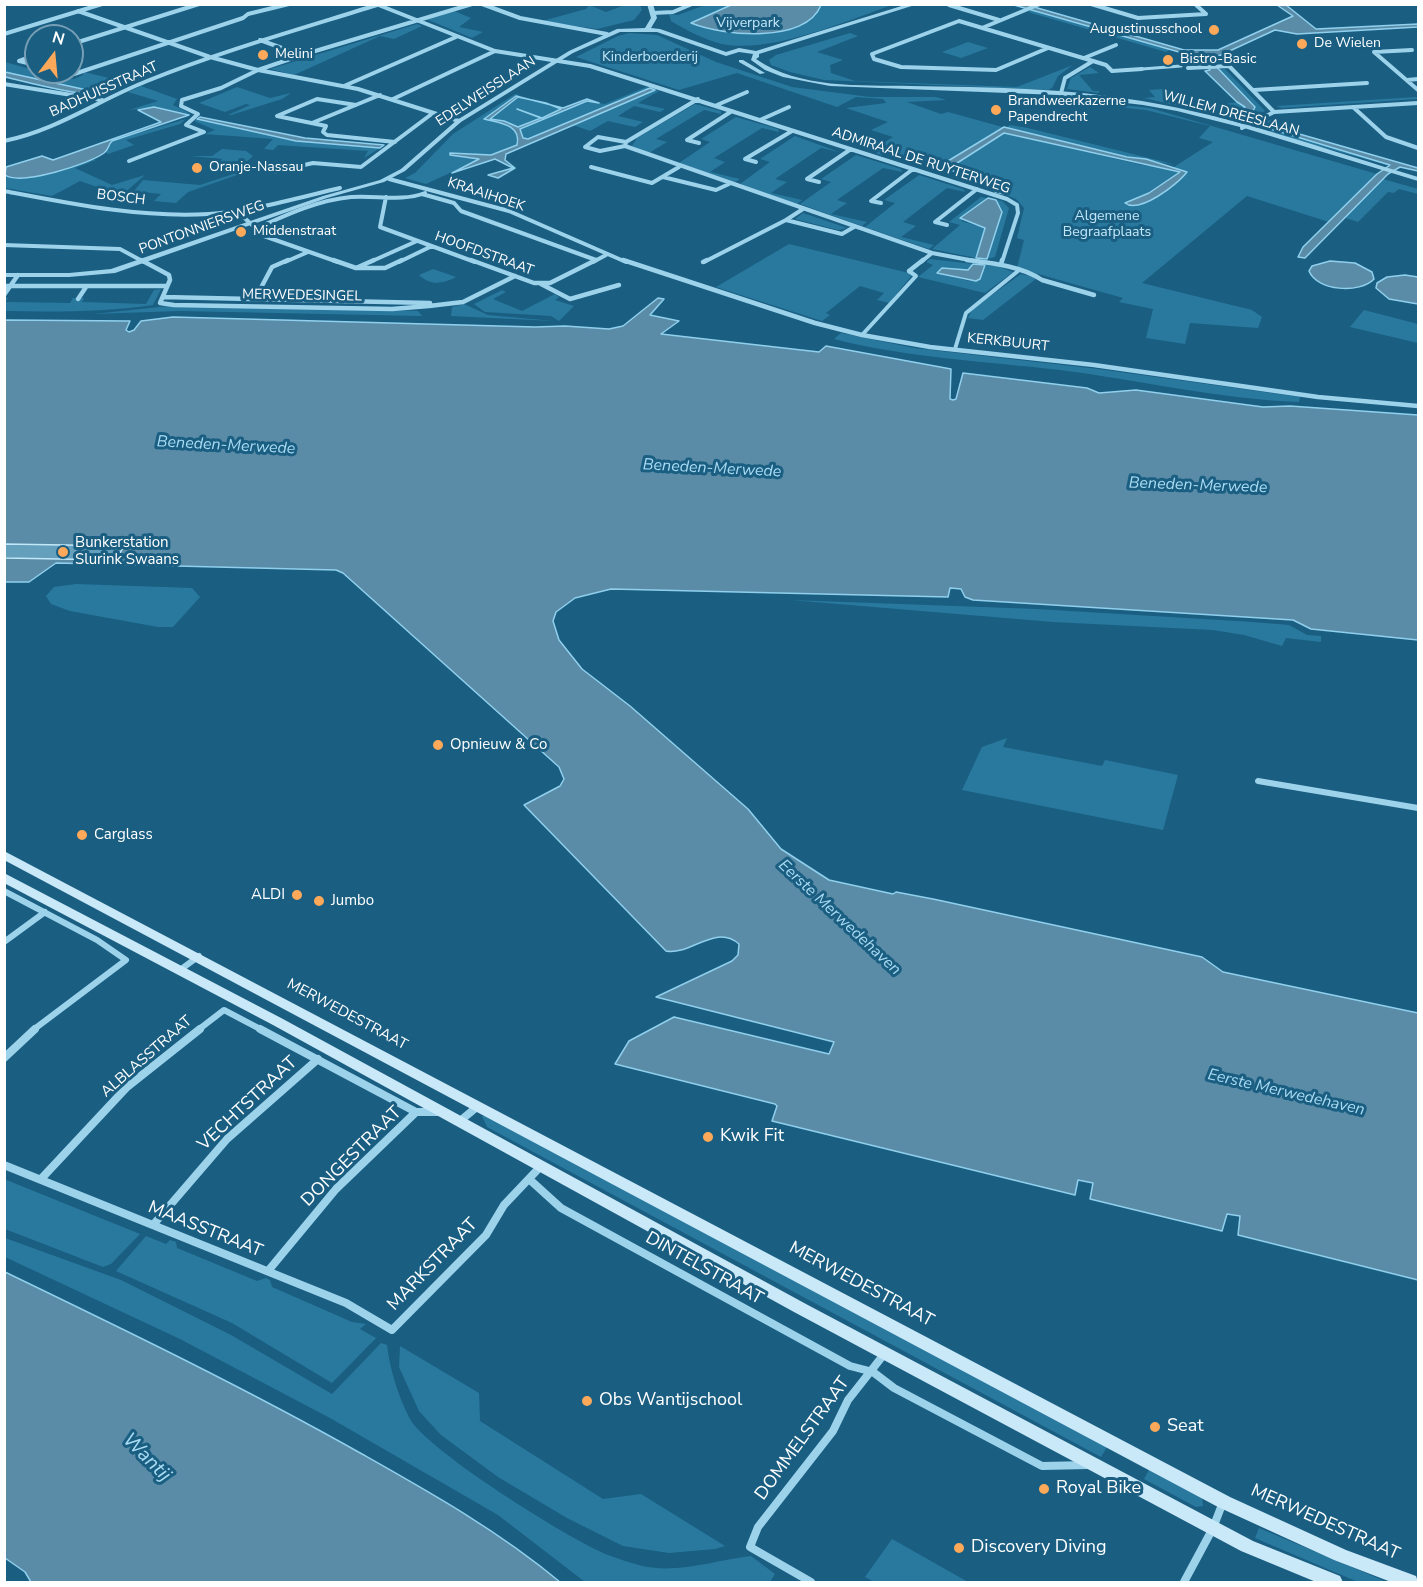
<!DOCTYPE html>
<style>
body{margin:0}
#map{position:relative;width:1423px;height:1587px;overflow:hidden;background:#1a5e82;font-family:"Nunito Sans",sans-serif}
canvas{display:block}
.frame{position:absolute;inset:0;border:6px solid #fff;pointer-events:none}
.north{position:absolute;left:24px;top:24px;width:60px;height:60px;box-sizing:border-box;background:#1a5e82;border:2px solid #769eb4;border-radius:50%;rotate:16deg;font-size:16px;font-weight:700;line-height:24px;text-align:center;color:#fff}
.north::after{content:'';display:block;margin:auto;width:21px;height:27px;background:#fda959;clip-path:polygon(50% 0,100% 100%,50% 72%,0 100%)}
</style>
<div id="map">
<canvas width="1423" height="1587"></canvas>
<div class="frame"></div>
<div class="north">N</div>
</div>
<script>
const context = document.querySelector('canvas').getContext('2d');
context.lineJoin = 'round';
function fillPath(path, color) {
  context.fillStyle = color;
  context.fill(path, 'evenodd');
}
function trace(path, color, width, dash) {
  context.strokeStyle = color;
  context.lineWidth = width;
  context.lineCap = dash ? 'butt' : 'round';
  context.setLineDash(dash || []);
  context.stroke(path);
}
function write(font, color, halo, rows, align = 'center') {
  context.font = font + ' "Nunito Sans",sans-serif';
  context.lineWidth = 6;
  context.setLineDash([]);
  context.textBaseline = 'middle';
  context.strokeStyle = halo;
  context.fillStyle = color;
  for (const [text, x, y, turn = 0] of rows) {
    context.save();
    context.translate(x, y);
    context.rotate((+turn || 0) * Math.PI / 180);
    context.textAlign = isNaN(turn) ? turn : align;
    if (halo) context.strokeText(text, 0, 0);
    context.fillText(text, 0, 0);
    context.restore();
  }
}
const green = new Path2D(`
 M708 4 892 5C846 21 770 54 722 44 705 40 686 30 671 21L669 14 678 15Z
 M589 5 606 12 625 5H640L642 10 634 20 597 29 542 21 586 9Z
 M1034 9 1039 12 1171 49 1166 52 1028 12Z
 M454 11 471 18 459 27 483 32 472 38 426 19Z
 M417 24 422 26 394 39 380 36 294 75 270 69Z
 M629 33 657 35 716 62 792 87 870 97H936L946 100 907 102 941 114 948 112 1006 128 1010 125 1028 128 1177 165 1213 142 1199 138 1210 126 1146 110 1067 102 1064 99 1150 108 1377 174 1329 222 1247 196 1142 283 1252 310 1262 317 1258 328 1190 323 1185 344 1146 338 1153 309 1119 302 1123 298 1017 268 1024 240 1017 238 1024 208 1016 199 1004 194 1008 188 954 165 1004 133 1142 165 1173 168 1177 165 1127 157 1004 127 948 161 944 168 890 151 881 155 876 153 885 148 880 145 893 137 871 130 888 122 846 108 886 103 883 99 856 97 837 107 737 73 679 90 576 57 618 36Z
 M850 33 858 36 817 52 843 60 830 65 831 73 855 81 1017 87 1073 65 1058 76 1052 88 1048 90 824 80 790 72 771 65 769 60 776 55Z
 M968 42 988 48 961 58 942 52Z
 M5 62 30 69 36 66V72H55L52 74 74 79 83 75 84 72 130 83 114 90H111L125 84 114 81 97 89 110 92 105 94 5 72Z
 M1090 67 1099 73 1079 75 1093 91H1099V93L1067 89 1071 78Z
 M1218 69H1225L1265 111 1239 123 1210 110 1192 107 1240 102 1246 109 1231 116 1239 121 1243 119 1240 116 1253 111 1254 105Z
 M141 86 177 99 173 105 191 114 154 107 129 110 158 101 128 92Z
 M237 87 270 98 291 93 282 99 231 115H228L250 105 246 104 225 112 199 103Z
 M646 87 650 88 530 139 523 138 519 130 587 101 605 104Z
 M1164 89 1180 105H1199L1183 107 1144 98 1155 97 1149 90Z
 M655 90 659 91 638 103 665 109 660 112 634 106 618 116 643 122 635 127 608 121 590 131 573 125Z
 M515 94 520 95 495 110 487 120C500 123 522 126 517 145L491 155 450 153V155L480 159 426 184 405 178 415 173 453 134Z
 M518 97 546 103 561 109 518 127 489 119Z
 M1416 97 1418 99 1282 108 1276 106Z
 M695 104 721 111V114L704 110 656 139 667 142 649 153 632 146 637 138Z
 M736 117 778 129 779 132 762 128 714 158 725 162 710 172 740 179 735 182 679 163 710 142 701 139Z
 M1277 117 1265 128 1388 163 1390 166 1257 129V126Z
 M186 119 180 124 126 140 134 145 108 154 105 152 112 141Z
 M197 119 296 141 380 148 364 158 368 151 278 145 273 150 264 149 273 139 205 134 215 130 194 121Z
 M795 136 839 152 821 148 775 179 787 182 771 193 802 200 797 204 740 184 770 162 760 159Z
 M222 149 246 151 253 156 243 165 220 162 222 159 191 156H212Z
 M856 155 901 169 902 172 883 168 837 200 847 203 831 214 867 222 862 226 800 204 831 182 821 179Z
 M93 159 96 160 75 168 112 185 145 175 114 202H111L126 191 100 188 80 181 52 196 5 188 4 175 27 178Z
 M233 174H240L188 192 176 203 154 201 161 194 134 191 143 180 200 185Z
 M919 175 963 189 965 192 947 188 903 222 916 226 901 237 934 245 929 249 865 227 895 203 884 200Z
 M1383 179 1418 189V194L1399 189 1394 193 1388 192 1358 222 1343 217Z
 M981 197 1002 201 1009 208 995 257 987 259 1002 212 995 201 961 221 985 228 976 258 932 249 960 225 949 222Z
 M803 213 847 228 838 230 795 219Z
 M789 244 913 274 889 303 877 300 884 293 860 286 826 313 830 315 822 321 716 287Z
 M930 259 973 264 968 270 942 268 937 273 969 281 980 279 985 265 997 266 1013 272 985 293 918 277 933 265 926 262Z
 M433 269 456 277C442 284 431 286 419 275Z
 M1021 274 1037 278 983 320 968 318 972 309Z
 M161 289 153 305C104 312 55 312 5 311V297L8 298 6 302 70 303 73 298H84L82 302 146 304 154 290Z
 M502 290 506 292 493 299 522 311 555 294 559 297 555 300 574 306 559 321 551 316 485 312 474 304Z
 M464 304 488 315 554 321 451 316 452 307Z
 M179 305 418 311 422 316 180 311 93 314Z
 M1364 310 1418 324V343L1350 327Z
 M841 333 914 348 1098 369 1300 397 1299 402C1219 399 1139 380 1060 370 983 361 908 358 834 339Z
 M76 584 192 588 200 597 173 627H158L70 611 51 604 46 596 54 587Z
 M790 600 1037 609 1253 622 1289 625 1307 635 1321 636V642L1286 638 1282 646 1244 635 1213 630 1053 622Z
 M1007 738 1003 747 1102 766 1105 760 1178 775 1163 830 962 790 982 747Z
 M482 1116H486L1107 1447 1101 1457 487 1127Z
 M4 1179 140 1234 111 1264 103 1267 5 1229Z
 M146 1236 166 1244 170 1240 176 1242 177 1248 257 1281 266 1278 270 1280 272 1287 352 1322 366 1324 360 1329 376 1338 332 1383 232 1323 116 1271Z
 M5 1238 121 1280 231 1335 332 1394 381 1343 387 1345C390 1370 398 1396 410 1419 428 1451 570 1540 608 1555 619 1559 631 1563 642 1566 678 1574 716 1560 751 1556L775 1574 770 1582H585L498 1515 330 1418 180 1339 5 1257Z
 M400 1346 479 1393 480 1421 603 1499 641 1494 725 1546 715 1549 669 1553 623 1546 567 1518 498 1477 441 1435 419 1411 399 1367Z
 M1149 1470 1202 1498 1203 1506 1196 1507 1144 1479Z
 M1259 1528 1387 1582H1358L1255 1538Z
 M892 1539 968 1582H874L865 1577Z`);
const water = new Path2D(`
 M731 5V4L821 5C806 44 723 36 691 23Z
 M1014 5H1027L1184 50H1218L1293 16 1277 5H1286L1316 29 1418 24V27L1297 34 1275 30 1210 60 1255 107 1253 111 1241 116 1243 118 1239 121 1231 116 1245 107 1237 102 1205 71 1210 70 1203 62 1192 63 1179 52Z
 M5 72 105 94C93 100 22 81 5 77Z
 M650 88 655 90 506 154 505 160 515 168 498 178 488 175 513 168 495 159 452 173 479 159 450 155V153L491 155 517 145C522 124 498 123 484 119L516 96 563 108 587 99 599 103 587 101 520 129 523 138 528 139ZM518 97 546 103 561 109 542 118 517 109 541 118 518 127 504 121 490 119Z
 M154 107 189 115 112 141C108 145 109 149 104 153 89 164 21 186 5 175L6 167 42 156 53 160 161 122 138 110Z
 M200 117 305 138 384 145 380 148 296 141 197 119Z
 M1268 125 1418 168V171L1400 167 1388 174 1305 258 1298 257 1303 247 1377 174 1390 165 1264 127Z
 M1004 127 1127 157 1146 159 1187 172C1177 185 1139 214 1125 203L1149 193 1180 172 1004 133 954 165 1006 185 1008 188 1004 194 995 192 998 187 991 183 944 168 948 161Z
 M988 198 996 200 1002 212 987 259 976 258 985 228 960 218Z
 M1330 261 1355 263 1372 272 1374 279C1360 294 1317 291 1309 271L1312 266Z
 M973 264 985 265 980 279 976 281 937 273 942 268 968 270Z
 M1405 275 1418 277V304L1389 299 1376 288 1377 283 1387 277Z
 M658 298 664 299 650 315 679 321 661 334 819 352 826 346 951 369 950 399 953 400 956 399 963 373 1087 388 1099 393 1136 390 1263 407 1290 406 1418 415V640L1311 629 1293 620 973 600 965 597 961 589 950 588 948 597 611 589 575 598 556 612 553 621 559 640 582 669 630 706 748 809 781 849 829 880 893 894 896 892 933 899 1202 957 1223 972 1418 1013V1280L1238 1235 1240 1216 1227 1214 1222 1231 1090 1199 1093 1183 1078 1180 1075 1195 772 1121 777 1106 775 1104 615 1064 629 1041 674 1017 829 1054 834 1042 656 997 732 961 738 955 739 944C716 923 690 956 666 951L524 805 560 786 564 779 559 767 343 573 336 570 56 563 29 582H5V320L130 321 126 330 129 332 134 330 141 321 173 317 535 327 565 326 609 329 623 326Z
 M5 1272C125 1330 245 1388 362 1454 431 1493 499 1531 560 1582H31L25 1572 5 1558Z`);
const building = new Path2D(`
 M4 544 124 546 116 560 4 558Z`);
const pedestrianFar1 = new Path2D(`
 M1142 69 1181 66`);
const pedestrian = new Path2D(`
 M862 335 916 276 909 271
 M955 349 966 313 1018 271`);
const minorFar3 = new Path2D(`
 M376 4 495 51 590 66 1007 199 1017 205 1018 213 1002 262
 M482 4 520 18 607 34
 M1091 4 1138 18 1206 14 1195 4
 M949 5 999 20
 M78 11 210 57 258 70 358 89 459 121
 M653 13 673 12 692 4
 M982 28 1040 4
 M4 34 102 4
 M260 40 301 55
 M72 44 199 4
 M1048 48 996 70 901 67 874 59 872 54 959 21 1093 61
 M1412 50 1374 52 1418 90
 M1084 58 1116 45
 M19 61 36 55
 M19 61 36 65
 M1188 68 1229 66 1274 112 1242 128
 M66 72 74 74 243 18 248 14 289 4
 M1407 80 1418 79
 M4 84 102 100
 M344 86 456 37
 M1254 90 1367 83
 M1060 97 1065 78 1093 61 1106 65 1112 71 1142 69
 M393 99 495 51
 M698 99 626 142 625 146 932 253 980 262
 M356 105 317 99 277 116 326 126 323 132 327 135 395 142
 M717 105 747 92
 M1353 107 1386 137 1418 148
 M1274 112 1418 103
 M760 120 789 107
 M312 123 380 95
 M4 141C55 131 99 100 147 81 222 51 300 29 377 5
 M699 143 687 140 732 111
 M625 146 600 151 585 147 598 137 626 142
 M129 161 204 132 186 125 198 114 181 106 182 100 221 88 258 70 302 55 472 4
 M756 162 745 159 792 131
 M591 167 652 183 679 167
 M273 172 313 163 361 167 433 113
 M663 177 716 190 729 184
 M389 179 509 211 626 262
 M819 182 807 179 851 149
 M4 191C72 204 140 218 209 214 254 211 297 198 340 188
 M422 194 454 203 461 211 596 260
 M386 197 380 227 475 262
 M881 203 871 201 913 169
 M803 209 786 220 842 234 854 227
 M237 211 264 236 338 262
 M947 225 935 222 977 189
 M255 229C286 215 318 200 351 197 377 195 401 202 425 193
 M4 245 120 249 144 262
 M285 262 308 252
 M370 262 417 241
 M399 262 432 246
 M593 262 606 255
 M704 262 786 220
 M921 262 932 253`);
const minorFar2 = new Path2D(`
 M141 260 169 275 170 280 160 303 174 305 392 309 429 306 463 302 515 276
 M333 260 356 268
 M374 260 356 268H385L402 260
 M471 260 534 283H550L596 260
 M623 260 815 323 862 335 930 347 1094 365 1318 397 1418 406
 M967 260C991 263 1022 266 1042 280L1094 295
 M703 262 707 260
 M1001 264 1002 260
 M909 271 923 260
 M541 284 570 299 619 285
 M4 286H167
 M4 295 18 275
 M163 297 430 303
 M78 299 86 287
 M255 299 272 267 288 260`);
const minorFar1 = new Path2D(`
 M1258 781 1418 808
 M4 891 97 940 126 960 33 1030
 M4 942 45 912
 M180 970 199 956
 M198 1030 224 1010 262 1030`);
const minor = new Path2D(`
 M260 1029 416 1112
 M4 1058 35 1029
 M460 1121 478 1106
 M4 1165 346 1303 392 1330 486 1235 504 1205 541 1166
 M41 1179 127 1087 200 1029
 M529 1179 561 1208 850 1366 873 1372 894 1388 1042 1466 1088 1465
 M153 1225 227 1139 318 1059
 M268 1271 336 1189 416 1112H438
 M811 1582 750 1547 758 1527 833 1431 848 1400 885 1353
 M1184 1582 1213 1528 1223 1502`);
const tertiary = new Path2D(`
 M647 4H653L657 18 651 28 660 29 726 52 739 48 756 51 908 4H918L759 54V57L756 59C799 89 860 85 911 86 988 87 1066 88 1142 101 1237 117 1327 150 1418 177V181L1244 128 1177 111 1143 105 1058 95 830 86 783 77 765 70 751 60 753 54 739 52 726 56 657 32H620L573 53 461 122 405 171 384 182 327 198 115 273 69 277H4V273H69L111 269 323 196 380 180 401 169 457 120 569 51 617 29 645 28 651 18Z
 M739 60H743L765 73 760 74 739 62Z`);
const secondary = new Path2D(`
 M4 851 1230 1497 1346 1550 1416 1576 1418 1582H1391L1334 1560 1218 1507 4 860Z
 M4 873 283 1019 806 1304 1219 1523 1253 1541 1340 1576 1343 1582H1316L1241 1551 794 1312 273 1025 4 883Z`);
const markers = [
 [1214,30,6,"#fda959"],
 [1302,44,6,"#fda959"],
 [263,55,6,"#fda959"],
 [1168,60,6,"#fda959"],
 [996,110,6,"#fda959"],
 [197,168,6,"#fda959"],
 [241,232,6,"#fda959"],
 [63,552,6,"#fda959"],
 [438,745,6,"#fda959"],
 [82,835,6,"#fda959"],
 [297,895,6,"#fda959"],
 [319,901,6,"#fda959"],
 [708,1137,6,"#fda959"],
 [587,1401,6,"#fda959"],
 [1155,1427,6,"#fda959"],
 [1044,1489,6,"#fda959"],
 [959,1548,6,"#fda959"]
];
const farParknames = [
 ["Vijverpark",748,24],
 ["Kinderboerderij",650,58],
 ["Algemene",1107,217],
 ["Begraafplaats",1107,233]
];
const farPoinames = [
 ["Augustinusschool",1202,30,"right"],
 ["De Wielen",1314,44],
 ["Melini",275,55],
 ["Bistro-Basic",1180,60],
 ["Brandweerkazerne",1008,102],
 ["Papendrecht",1008,118],
 ["Oranje-Nassau",209,168],
 ["Middenstraat",253,232]
];
const farStreetnames = [
 ["BADHUISSTRAAT",104,90,-24],
 ["EDELWEISSLAAN",486,92,-33],
 ["WILLEM DREESLAAN",1231,114,15],
 ["ADMIRAAL DE RUYTERWEG",921,161,18],
 ["KRAAIHOEK",486,195,18],
 ["BOSCH",121,198,7],
 ["PONTONNIERSWEG",202,228,-20],
 ["HOOFDSTRAAT",484,254,20],
 ["MERWEDESINGEL",302,296,1],
 ["KERKBUURT",1008,343,6]
];
const poiNames = [
 ["Bunkerstation",75,543],
 ["Slurink Swaans",75,560],
 ["Opnieuw & Co",450,745],
 ["Carglass",94,835],
 ["ALDI",285,895,"right"],
 ["Jumbo",331,901]
];
const streetNames = [
 ["MERWEDESTRAAT",347,1015,28],
 ["ALBLASSTRAAT",147,1057,-41]
];
const waterNames = [
 ["Beneden-Merwede",226,446,3],
 ["Beneden-Merwede",712,469,3],
 ["Beneden-Merwede",1198,486,2],
 ["Eerste Merwedehaven",839,918,43],
 ["Eerste Merwedehaven",1286,1093,13]
];
const nearStreetnames = [
 ["VECHTSTRAAT",248,1104,-43],
 ["DONGESTRAAT",352,1157,-45],
 ["MAASSTRAAT",205,1230,22],
 ["MARKSTRAAT",433,1265,-46],
 ["DINTELSTRAAT",704,1269,29],
 ["MERWEDESTRAAT",861,1285,28],
 ["DOMMELSTRAAT",803,1439,-54],
 ["MERWEDESTRAAT",1325,1523,24]
];
const nearPoinames = [
 ["Kwik Fit",720,1137],
 ["Obs Wantijschool",599,1401],
 ["Seat",1167,1427],
 ["Royal Bike",1056,1489],
 ["Discovery Diving",971,1548]
];
const nearWaternames = [
 ["Wantij",146,1458,45]
];
fillPath(green, '#29799f');
fillPath(water, '#5a8ca7');
trace(water, '#90d0ed', 1.5);
fillPath(building, '#649fbb');
trace(building, '#c2e7f8', 1.5);
trace(pedestrianFar1, '#9dd2eb', 3);
trace(pedestrian, '#9dd2eb', 4);
trace(minorFar3, '#9dd2eb', 4);
trace(minorFar2, '#9dd2eb', 4.5);
trace(minorFar1, '#9dd2eb', 6);
trace(minor, '#9dd2eb', 8);
fillPath(tertiary, '#9dd2eb');
fillPath(secondary, '#c9e8f8');
for (const [x, y, r, color] of markers) {
  const dot = new Path2D();
  dot.arc(x, y, r, 0, 2 * Math.PI);
  context.fillStyle = color;
  context.fill(dot);
  trace(dot, '#1a5e82', 2);
}
write('14px', '#c2e7f8', '#1a5e82', farParknames);
write('14px', '#fff', '#1a5e82', farPoinames, 'left');
write('14px', '#fff', '#1a5e82', farStreetnames);
write('15px', '#fff', '#1a5e82', poiNames, 'left');
write('15px', '#fff', '#1a5e82', streetNames);
write('italic 16px', '#a9dbf3', '#1a5e82', waterNames);
write('18px', '#fff', '#1a5e82', nearStreetnames);
write('18px', '#fff', '#1a5e82', nearPoinames, 'left');
write('italic 20px', '#a9dbf3', '#1a5e82', nearWaternames);
</script>
